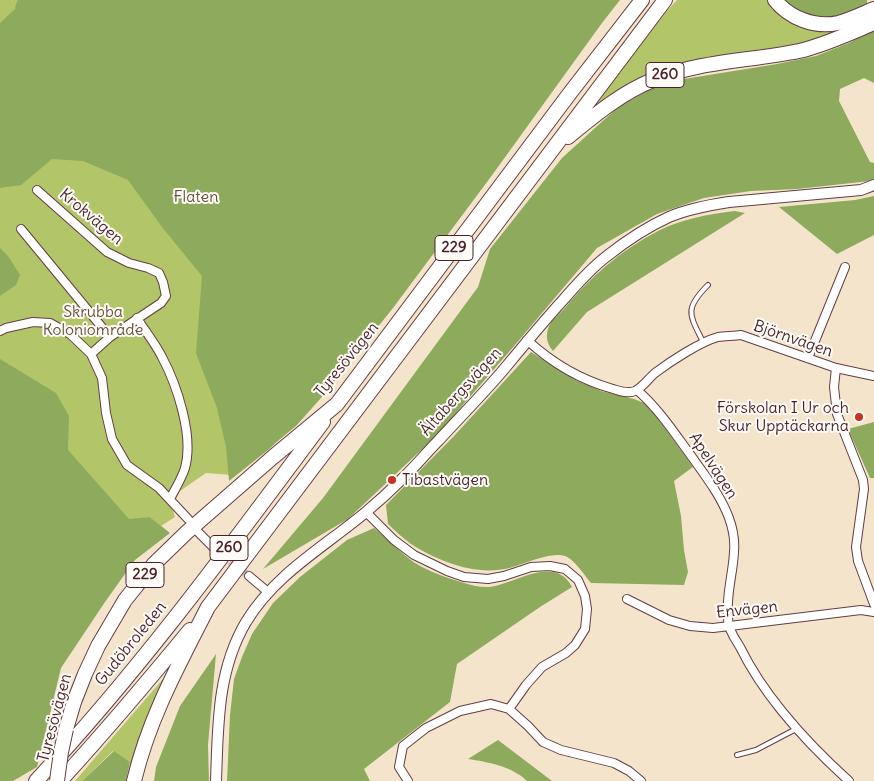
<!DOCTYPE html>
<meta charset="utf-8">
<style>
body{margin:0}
canvas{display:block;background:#f5e4cc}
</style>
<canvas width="874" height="781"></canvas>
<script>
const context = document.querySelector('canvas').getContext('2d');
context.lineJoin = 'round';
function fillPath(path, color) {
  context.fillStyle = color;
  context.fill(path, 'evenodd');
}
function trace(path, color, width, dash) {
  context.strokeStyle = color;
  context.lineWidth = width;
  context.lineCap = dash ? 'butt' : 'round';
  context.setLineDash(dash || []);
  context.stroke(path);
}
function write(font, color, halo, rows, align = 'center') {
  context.font = font + ' Delius,sans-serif';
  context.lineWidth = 4;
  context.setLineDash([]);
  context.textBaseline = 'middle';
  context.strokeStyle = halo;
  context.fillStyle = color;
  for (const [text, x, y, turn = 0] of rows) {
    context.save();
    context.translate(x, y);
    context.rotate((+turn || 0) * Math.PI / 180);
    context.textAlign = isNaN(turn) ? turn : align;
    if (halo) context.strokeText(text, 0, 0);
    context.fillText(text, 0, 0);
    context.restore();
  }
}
const green = new Path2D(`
 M0 0H583L232 475 206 473 180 491 172 507 175 517 161 526 150 517 143 518 0 772Z
 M677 0H767L771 6 831 31 833 36 803 45 649 74 635 81 612 94 586 116 665 13Z
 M168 673 139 740 128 773 130 762 113 751 82 781H75Z`);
const forest = new Path2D(`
 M18 0H620L602 23 490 178 393 308 321 398 296 426 280 439 268 450 229 481 226 447 217 408 196 353 202 276 162 227 128 180 83 161 52 159 21 185 0 188V23L15 9 16 4Z
 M784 0H867V8C857 11 846 16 836 18 818 21 797 13 784 0Z
 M874 27V83L864 78 840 89 839 101 870 162 874 163V179L870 181 797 189 751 191 704 198 657 214 597 248 515 345 435 437 348 519 263 569 323 498 478 287 490 249 562 158 617 108 654 87 684 79 777 64 816 56 851 42 871 28Z
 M874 196V235L837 254 779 207 855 200Z
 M735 211 745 213 587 312 553 351C547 344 545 336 549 326 552 320 559 314 564 309 590 277 621 250 658 231 682 219 708 214 735 211Z
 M0 248 8 256 20 275 16 285 0 296Z
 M531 352 576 380 601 391 634 399 644 403 655 414 693 467 674 481 681 516 684 550 688 572 684 585 591 583C585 576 574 559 565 556 550 551 521 566 505 569 473 575 438 561 411 544 403 538 395 531 388 524L386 505 454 436Z
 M0 359 56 393 69 416 68 450 129 519 150 517 170 533 135 560 105 602 61 668 37 767 13 781H0Z
 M874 422V478H870L848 429Z
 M374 528C386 538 402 554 415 563 430 572 445 577 461 582 470 585 478 587 488 587 514 585 555 553 572 587L540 607 457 664 450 702 364 769 370 781H227L230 715 234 679 242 657 252 634 273 603 300 577 347 540Z
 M216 654 208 745 209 781H154L156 767 180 706Z
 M498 740 552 781H527C512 766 487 762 468 759Z
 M114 751 130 762 126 781H82Z`);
const minorTunnel = new Path2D(`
 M221 554 249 576`);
const service = new Path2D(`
 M704 344C690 315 683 310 708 285
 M737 755 756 750 796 729`);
const minor = new Path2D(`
 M37 190 107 252 129 263 148 268 159 273 163 282 166 296 161 303 110 337 91 354
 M21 229 110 337
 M137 318C145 331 155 343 162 357 177 385 194 436 185 468 182 478 175 489 170 499
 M0 331 6 328 33 322 50 323 70 334 91 354 102 378 106 413 112 439 127 465 159 488 188 519
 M527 340C552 363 581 380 613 389 620 391 628 394 635 391 643 387 649 378 655 373 671 361 700 342 718 337 726 336 734 336 741 335L836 368 874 376
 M808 358 845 267
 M836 368 834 387 837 414 863 480 864 489 856 547 858 561 874 604
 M637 390C659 409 675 434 692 457 706 477 721 496 729 518 733 529 735 541 734 552 733 574 726 594 728 616 728 619 728 623 729 627 732 634 736 641 740 647 765 698 807 743 849 781
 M366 512 394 540 414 555 447 571 464 577 488 579 504 576 531 567 550 566 565 569 578 580 585 596 587 609 585 629 575 645 566 653 542 667 526 685 509 709
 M197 531 216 550
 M249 576 268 592
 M627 599 669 620 690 626 713 628 861 610 874 612
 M408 781 399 767 403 746 426 728 460 711 491 704 509 709 528 726 543 742 561 750 614 763 629 771 641 781`);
const tertiary = new Path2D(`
 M216 781C218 726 217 671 246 622 275 574 324 547 366 512 378 502 391 490 402 479 415 467 426 453 439 440 461 416 484 393 505 368 524 345 543 322 564 299 577 284 591 268 607 256 626 241 647 227 669 217 688 209 709 205 729 202L861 190 874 185`);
const motorway = new Path2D(`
 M775 0C789 18 815 28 838 23 850 20 862 14 874 9
 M568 137C595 115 621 93 653 80 699 61 750 61 799 51 825 45 850 33 874 23
 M66 729 74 702 85 674 98 646 125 600 154 564 187 532 273 457 337 404 570 93 642 0
 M36 781C141 669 231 545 323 422
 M60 781C105 732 148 681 190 630
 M134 781C149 718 179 664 208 607L665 0`);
const motorwayBridge = new Path2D(`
 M57 781 61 752 66 729`);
const markers = [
 [859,417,5,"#c8321e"],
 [392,480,5,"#c8321e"]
];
const shields = [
 [665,75,38],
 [454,248,38],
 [229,548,38],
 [145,575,38]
];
const shieldNames = [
 ["260",665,75],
 ["229",454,248],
 ["260",229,548],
 ["229",145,575]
];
const parkNames = [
 ["Flaten",196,197],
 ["Skrubba",93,312],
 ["Koloniområde",93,330]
];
const streetNames = [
 ["Krokvägen",91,217,40],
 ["Björnvägen",793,339,19],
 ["Tyresövägen",347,360,-51],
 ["Ältabergsvägen",461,392,-48],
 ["Apelvägen",713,466,57],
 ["Envägen",747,610,-6],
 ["Gudöbroleden",131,644,-51],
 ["Tyresövägen",55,718,-75]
];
const poiNames = [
 ["Förskolan I Ur och",849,408],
 ["Skur Upptäckarna",849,426],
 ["Tibastvägen",402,480,"left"]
];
fillPath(green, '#b3c569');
fillPath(forest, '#8eaa5d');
trace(minorTunnel, '#d3bdac', 8, [8, 4]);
trace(service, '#643d43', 6);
trace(minor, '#643d43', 10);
trace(tertiary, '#643d43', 12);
trace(motorway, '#643d43', 16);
trace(service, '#fff', 4);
trace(minor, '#fff', 8);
trace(tertiary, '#fff', 10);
trace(motorway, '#fff', 14);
trace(motorwayBridge, '#643d43', 16, []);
trace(motorwayBridge, '#fff', 14);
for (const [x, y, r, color] of markers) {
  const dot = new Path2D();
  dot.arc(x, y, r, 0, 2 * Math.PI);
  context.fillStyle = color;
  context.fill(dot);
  trace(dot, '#fdfcf7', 2);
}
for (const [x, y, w] of shields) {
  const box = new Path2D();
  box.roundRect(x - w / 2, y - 12.5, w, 25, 4);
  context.fillStyle = '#fdfcf7';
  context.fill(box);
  trace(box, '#4a1f2b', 1);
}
write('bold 15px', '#4a1f2b', null, shieldNames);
write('16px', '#6a513e', '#fdfcf7', parkNames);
write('16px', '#4a1f2b', '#fdfcf7', streetNames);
write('16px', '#4a1f2b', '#fdfcf7', poiNames, 'right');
</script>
